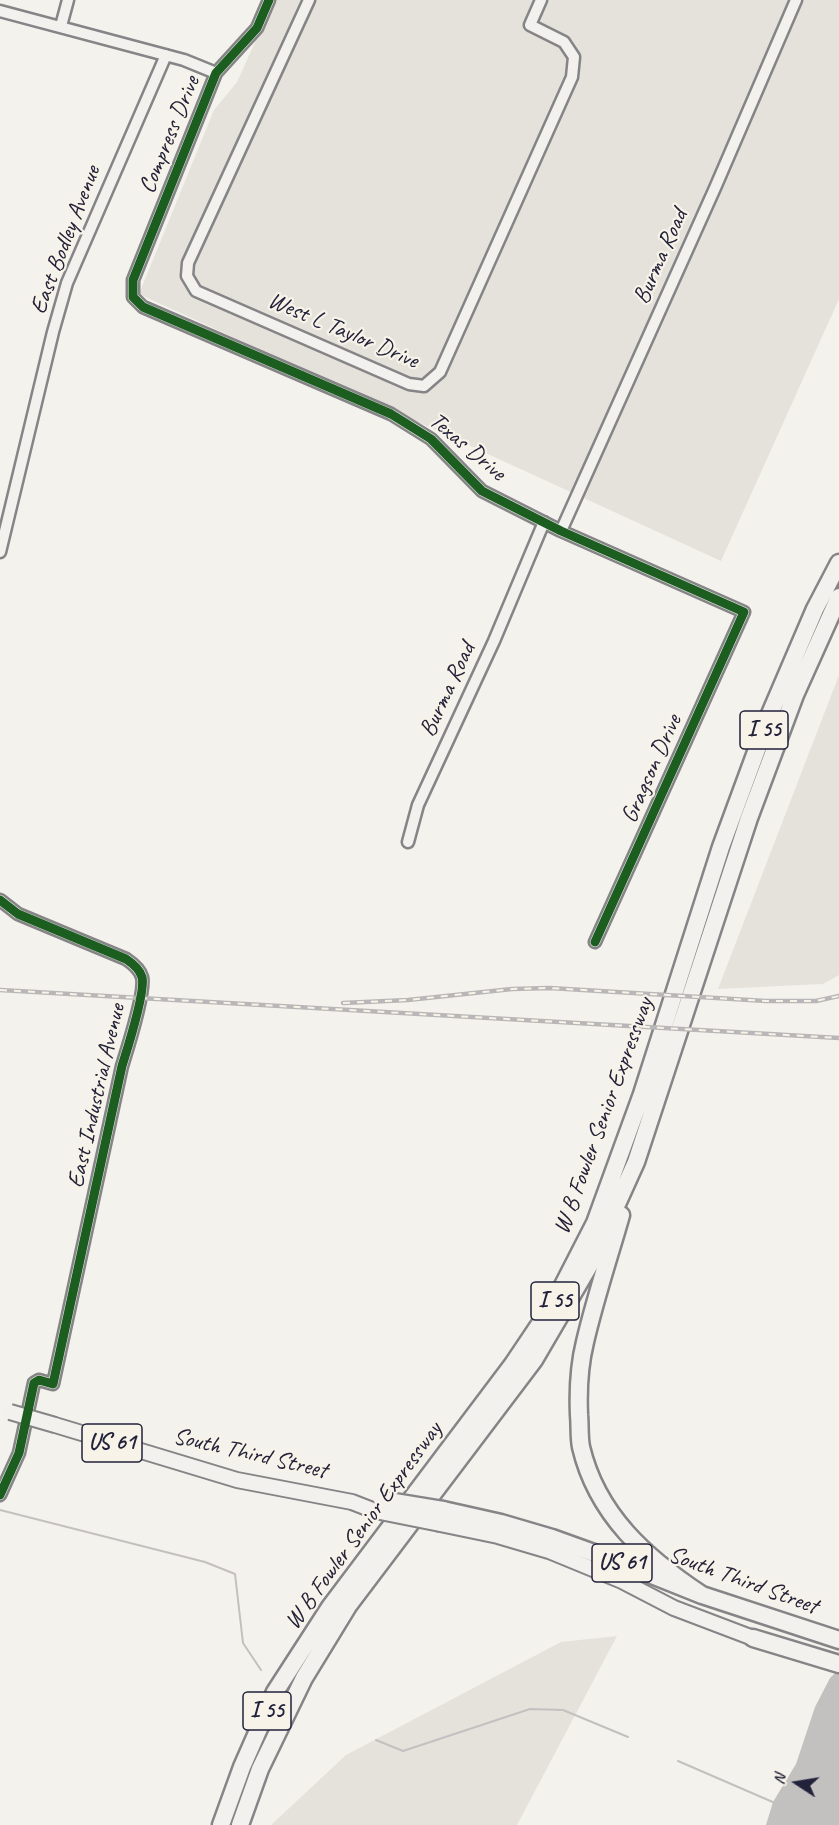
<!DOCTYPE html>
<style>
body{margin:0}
#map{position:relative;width:839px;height:1825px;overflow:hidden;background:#f4f2ec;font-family:Caveat,sans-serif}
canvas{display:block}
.north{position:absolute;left:767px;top:1753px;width:60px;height:60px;-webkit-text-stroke:4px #f7f3e8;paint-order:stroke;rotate:282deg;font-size:16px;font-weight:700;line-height:24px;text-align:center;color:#22223b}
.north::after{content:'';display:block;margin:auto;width:21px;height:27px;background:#22223b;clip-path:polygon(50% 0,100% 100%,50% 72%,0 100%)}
</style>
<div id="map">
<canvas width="839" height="1825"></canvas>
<div class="north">N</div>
</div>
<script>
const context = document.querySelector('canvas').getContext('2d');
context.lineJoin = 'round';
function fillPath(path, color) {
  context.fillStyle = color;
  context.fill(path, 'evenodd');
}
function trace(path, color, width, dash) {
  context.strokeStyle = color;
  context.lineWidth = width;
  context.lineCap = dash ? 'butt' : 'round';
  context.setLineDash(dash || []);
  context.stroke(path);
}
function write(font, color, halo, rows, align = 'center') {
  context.font = font + ' Caveat,sans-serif';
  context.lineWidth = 4.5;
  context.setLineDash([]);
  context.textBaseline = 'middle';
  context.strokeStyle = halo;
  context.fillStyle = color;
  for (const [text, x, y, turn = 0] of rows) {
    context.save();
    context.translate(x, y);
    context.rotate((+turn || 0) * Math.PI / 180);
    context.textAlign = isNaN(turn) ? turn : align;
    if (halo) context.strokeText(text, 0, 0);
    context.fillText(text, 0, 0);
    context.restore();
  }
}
const built = new Path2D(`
 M274 0H839V299L721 561 139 294 214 110 237 82Z
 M839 675V975L823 984 718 989Z
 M617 1636 517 1825H271L346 1755 561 1642Z`);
const water = new Path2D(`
 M839 1669V1825H766L773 1802 796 1764 815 1707 830 1678Z`);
const stream = new Path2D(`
 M0 1510 205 1562 235 1574 243 1643 261 1670
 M376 1740 403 1751 530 1709 563 1710 628 1737
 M678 1761 775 1803`);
const minor = new Path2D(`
 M269 0 257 28 216 73 133 280V297L143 307 391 414 431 439 482 491 561 531 744 612 595 942
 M309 0 188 263 187 276 196 291 409 384 424 386 440 372 572 77 574 57 564 42 530 25 541 0
 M0 11 184 60 216 73
 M61 26 68 0
 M561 531 715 188 796 0
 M0 552 53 332 67 283 166 55
 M408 842 418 805 494 641 544 522
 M0 900 18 914 126 959C132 963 140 970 142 977 146 991 127 1050 122 1066L53 1384 39 1380 34 1383 19 1453 0 1495`);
const major = new Path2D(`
 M55 1425 237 1480 352 1502 375 1511
 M440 1524 498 1536 549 1551 622 1581 674 1608 753 1638`);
const highway = new Path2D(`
 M621 1215C609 1257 595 1299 585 1342 579 1366 578 1391 579 1415 580 1425 579 1437 581 1447 597 1515 646 1558 702 1595
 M443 1510 501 1523 552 1538 627 1565 702 1595 839 1640
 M753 1638 839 1664
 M221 1825 242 1767 275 1692 330 1607 513 1364 554 1303 595 1223 642 1094 721 847 770 714 815 609 839 563
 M240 1825 260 1769 304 1678 348 1606 534 1360 589 1266 636 1162 749 818 795 695 839 597`);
const rail = new Path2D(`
 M0 990 839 1038
 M343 1003 408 1000 512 989 550 988 766 1001H816L839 996`);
const majorBridge = new Path2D(`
 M10 1412 55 1425
 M375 1511 440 1524`);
const highwayBridge = new Path2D(`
 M382 1500 443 1510`);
const cycleway = new Path2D(`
 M269 0 257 28 216 73 133 280V297L143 307 391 414 431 439 482 491 561 531 744 612 595 942
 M0 900 18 914 126 959C132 963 140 970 142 977 146 991 127 1050 122 1066L53 1384 39 1380 34 1383 19 1453 0 1495`);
const shields = [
 [764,730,48],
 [555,1301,48],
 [112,1443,60],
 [622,1563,60],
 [267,1711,48]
];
const shieldNames = [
 ["I 55",764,730],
 ["I 55",555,1301],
 ["US 61",112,1443],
 ["US 61",622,1563],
 ["I 55",267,1711]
];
const streetNames = [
 ["Compress Drive",170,135,-68],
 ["East Bodley Avenue",66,240,-69],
 ["Burma Road",661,257,-66],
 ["West L Taylor Drive",343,331,23],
 ["Texas Drive",467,447,40],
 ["Burma Road",448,690,-65],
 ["Gragson Drive",652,769,-66],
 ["East Industrial Avenue",97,1096,-77],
 ["W B Fowler Senior Expressway",604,1116,-70],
 ["South Third Street",250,1454,13],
 ["W B Fowler Senior Expressway",364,1526,-54],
 ["South Third Street",743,1581,20]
];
fillPath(built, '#e5e2dc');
fillPath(water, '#c3c0c0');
trace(stream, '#c3c0c0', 2);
trace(minor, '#858486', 15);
trace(major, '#858486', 18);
trace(highway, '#858486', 21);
trace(minor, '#f2f1ed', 10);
trace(major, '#f2f1ed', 14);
trace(highway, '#f2f1ed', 16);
trace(rail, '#b8b6b6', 4.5);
trace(rail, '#f7f3e8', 2, [7]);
trace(majorBridge, '#858486', 18, []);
trace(highwayBridge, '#858486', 21, []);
trace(majorBridge, '#f2f1ed', 14);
trace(highwayBridge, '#f2f1ed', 16);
trace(cycleway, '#1b5e20', 9);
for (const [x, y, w] of shields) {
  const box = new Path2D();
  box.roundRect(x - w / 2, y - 19, w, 38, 4.5);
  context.fillStyle = '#f7f3e8';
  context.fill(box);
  trace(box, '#22223b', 1.5);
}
write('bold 22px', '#22223b', null, shieldNames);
write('24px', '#22223b', '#f7f3e8', streetNames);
</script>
